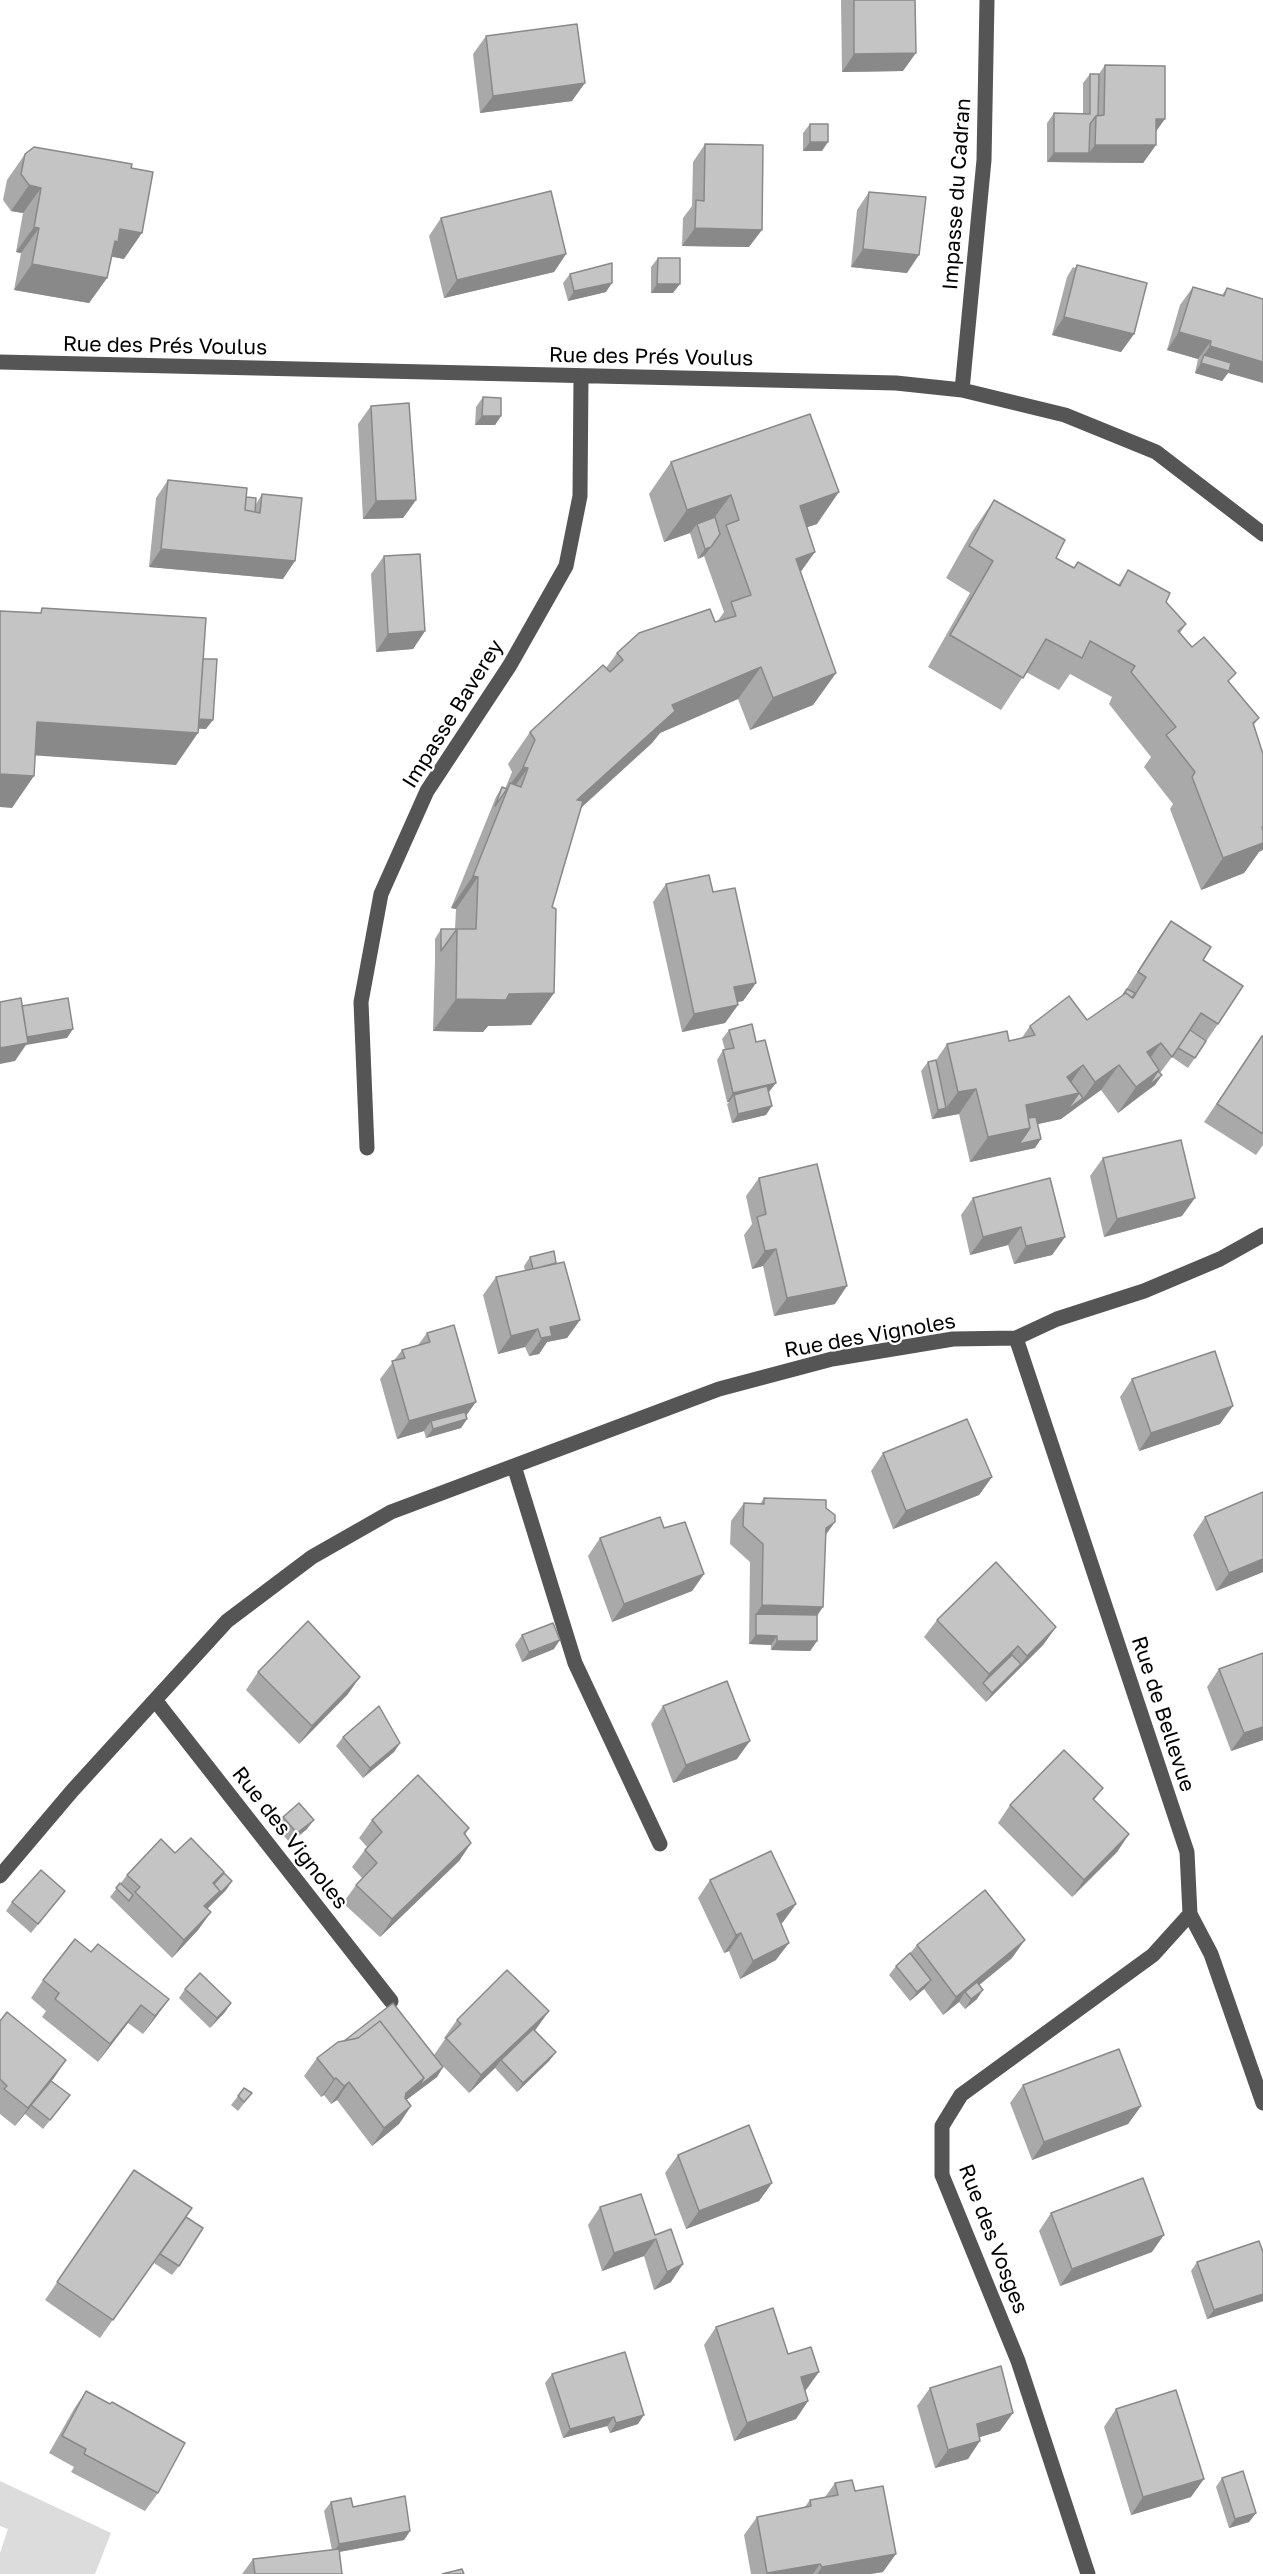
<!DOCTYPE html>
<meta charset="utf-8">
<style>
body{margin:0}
canvas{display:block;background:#fff}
</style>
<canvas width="1263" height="2574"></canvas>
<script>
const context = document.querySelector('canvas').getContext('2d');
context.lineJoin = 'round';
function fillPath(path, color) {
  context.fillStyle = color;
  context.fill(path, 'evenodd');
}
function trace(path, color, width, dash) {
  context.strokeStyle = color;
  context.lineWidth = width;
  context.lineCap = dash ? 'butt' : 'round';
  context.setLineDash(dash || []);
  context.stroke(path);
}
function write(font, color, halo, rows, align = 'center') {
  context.font = font + ' "Golos Text",sans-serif';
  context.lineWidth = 4.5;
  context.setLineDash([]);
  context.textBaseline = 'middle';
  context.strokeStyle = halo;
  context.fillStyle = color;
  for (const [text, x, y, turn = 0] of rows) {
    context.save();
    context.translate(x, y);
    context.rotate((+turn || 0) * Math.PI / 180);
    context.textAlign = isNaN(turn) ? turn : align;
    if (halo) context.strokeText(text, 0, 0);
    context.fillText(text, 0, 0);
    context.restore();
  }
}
const green = new Path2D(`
 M0 2481 111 2533 95 2574H0V2553L8 2529 0 2526Z`);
const minor = new Path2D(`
 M0 362 896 383 962 390 1065 415 1156 452 1263 534
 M962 390 984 160 987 0
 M367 1148 361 1002 381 894 427 791 510 665 566 566 580 496 581 377
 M1016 1338 1187 1852 1190 1914 1211 1954 1263 2103
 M514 1466 575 1663 660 1844
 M155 1700 391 2001
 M0 1876 72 1791 227 1621 312 1557 391 1512 719 1389 832 1359 953 1339 1016 1338 1057 1319 1144 1291 1220 1259 1263 1235
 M1088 2574 1018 2361 942 2175V2126L961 2095 1153 1955 1190 1914`);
const wall = new Path2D(`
 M841 0H915L903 71 842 72Z
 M486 36 572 101 480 113 473 54Z
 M1105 65 1156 132V145L1143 163 1047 162V123L1054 113 1083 114V83L1090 74H1099Z
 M810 124 822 151H803V133Z
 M705 144 749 247 682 246 683 218 692 206 693 162Z
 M25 154 124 259 111 256 107 278 89 303 14 290 21 253 16 252 23 213 11 211 3 200 7 180Z
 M869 192 907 273 851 267 857 210Z
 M441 218 566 254 554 272 444 298 429 236Z
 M658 258 673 293H651V267Z
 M1077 265 1134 334 1121 352 1052 335 1067 277 1073 267 1075 268Z
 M570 274 606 292 568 301 563 283Z
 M1193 287 1222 295 1227 288 1228 373 1222 381 1195 373 1198 359 1167 350 1180 305Z
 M483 397 501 416 495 425H475L476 407Z
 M371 406 416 500 403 518 363 519 358 424Z
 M671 462 817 524 807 527 801 572 836 673 813 705 750 730 738 699 660 733 652 743 581 808 552 907 554 993 531 1025 488 1026 483 1032 433 1031 435 961V939L441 929H455L456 909 451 908 496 797 502 787 505 789 512 772 508 764 530 732 606 668 617 653 717 622 724 612 704 556 698 559 690 533 664 542 649 494Z
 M168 480 246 497 256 504 262 494 283 579 149 567 156 498Z
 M994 500 1056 558 1074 568 1118 585 1128 570 1166 602 1186 624 1180 633 1192 647 1229 683 1259 718 1253 726 1259 852 1244 873 1201 890 1170 809 1173 804 1144 767 1151 757 1109 704 1112 697 1070 674 1059 690 1026 672 1001 710 928 667 970 593 946 578 972 532Z
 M384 556 425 631 413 649 376 652 371 574Z
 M666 884 713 892 756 983 743 1001 737 1002 738 1005 725 1023 682 1032 653 902Z
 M1171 921 1203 960 1218 1024 1188 1068 1172 1057 1160 1073 1162 1075 1155 1085 1118 1113 1101 1090 1061 1119 1037 1124 1035 1148 970 1162 959 1114 932 1119 921 1071 928 1062 936 1060 947 1044 1009 1041 1021 1039 1030 1026 1087 1020 1122 996 1158 939Z
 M729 1030 769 1092 766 1115 732 1123 727 1104 729 1102H727L717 1060 723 1050H725L722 1039Z
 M1262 1036 1263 1145 1256 1155 1204 1122Z
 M1103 1158 1182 1216 1104 1237 1090 1176Z
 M759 1178 835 1304 774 1316 763 1266 752 1269 744 1235 752 1224 746 1196Z
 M973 1198 1065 1237 1052 1255 1014 1264 1008 1245 970 1255 961 1215Z
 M530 1257 556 1263 580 1320 567 1338 547 1342 539 1354 529 1356 525 1347 498 1354 483 1295 496 1277 525 1271 524 1266Z
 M427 1333 467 1419 461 1428 426 1438 424 1431 397 1439 380 1379 402 1350 418 1345Z
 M1132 1379 1220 1424 1139 1451 1120 1397Z
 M883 1453 992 1477 979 1495 893 1529 871 1471Z
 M764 1498 826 1535 817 1615V1641L810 1651 771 1650V1645L749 1644 750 1562 730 1544 731 1521 744 1503 760 1504Z
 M1205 1517 1263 1572 1216 1591 1193 1535Z
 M664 1528 704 1574 692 1591 612 1622 588 1556 600 1538Z
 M937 1620 1056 1627 1043 1645 986 1702 924 1637Z
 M522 1635 554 1649 522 1662 515 1645Z
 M1263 1653V1740L1231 1751 1207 1687 1219 1669Z
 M258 1672 348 1694 299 1744 246 1690Z
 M663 1706 737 1759 673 1783 651 1724Z
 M343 1737 400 1743 394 1752 363 1778 336 1746Z
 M1103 1788 1094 1800 1129 1834 1117 1852 1072 1897 998 1823 1010 1805Z
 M283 1817 307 1829 290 1843 276 1827Z
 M372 1820 469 1828 465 1835 471 1843 459 1861 380 1937 343 1903 356 1885 362 1878 352 1867 367 1847 359 1838Z
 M175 1853 224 1873 232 1881 226 1890 207 1909 211 1912 198 1930 172 1958 110 1897 127 1875Z
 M710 1880 796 1904 783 1922 781 1924 776 1960 740 1979 729 1951 724 1953 698 1898Z
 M65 1891 58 1900 31 1933 6 1911 12 1902Z
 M917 1945 1012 1958 979 1985 977 1999 965 2009 959 2002 943 2015 924 1989 910 2001 889 1975 896 1966 910 1953Z
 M91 1952 169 1999 143 2034 128 2023 98 2062 42 2017 46 2011 31 1998 43 1980Z
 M185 1989 231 2003 225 2012 210 2028 179 1998Z
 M549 2011 535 2030 556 2052 549 2061 517 2092 495 2068 469 2093 440 2063 443 2067 437 2077 406 2100 411 2106 399 2124 372 2146 337 2100 331 2104 324 2095 321 2097 304 2076 317 2058 434 2055 445 2039 444 2038 457 2020Z
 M0 2021 52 2081 63 2104 43 2129 25 2114 15 2126 0 2114Z
 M1023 2085 1141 2106 1128 2124 1032 2160 1010 2103Z
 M252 2093 238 2111 231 2105 238 2096Z
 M678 2155 772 2183 759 2201 686 2229 665 2173Z
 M134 2170 186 2217 179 2266 172 2275 154 2263 179 2226 100 2338 45 2300Z
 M641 2194 671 2282 654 2290 644 2256 602 2271 588 2225 600 2207Z
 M1051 2213 1152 2252 1060 2286 1039 2231Z
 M1263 2252V2301L1207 2319 1191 2271 1197 2262Z
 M716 2327 788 2354 806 2390H805L808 2401 796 2419 734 2441 704 2345Z
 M552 2374 638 2424 610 2433 607 2426 563 2438 545 2383Z
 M930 2388 1000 2431 979 2437 968 2459 935 2468 917 2406Z
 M86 2391 158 2493 145 2511 71 2472 74 2467 49 2453 74 2409Z
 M1116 2409 1191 2497 1131 2515 1104 2427Z
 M1222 2478 1256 2513 1249 2522 1229 2528 1216 2487Z
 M835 2483 855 2491 883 2572 870 2574H751L744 2535 757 2517 804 2508 810 2500 825 2497Z
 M331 2502 353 2507 410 2531 404 2540 339 2552 342 2574H242L253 2559 332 2550 324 2511Z`);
const shadedWall = new Path2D(`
 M916 53 903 71 842 72 854 54Z
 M585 83 572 101 480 113 493 96Z
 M1156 119H1165L1152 137Z
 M810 142H828L822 151H803Z
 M1095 145H1156L1143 163 1047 162 1054 153H1089Z
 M29 185 41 188 23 213 11 211Z
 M34 227 39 228 21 253 16 252Z
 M695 228 762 230 749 247 682 246Z
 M120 229 142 233 124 259 108 256Z
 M863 249 919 255 907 273 851 267Z
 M566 254 554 272 444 298 457 280Z
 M32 264 107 278 89 303 14 290Z
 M612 283 606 292 568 301 574 291Z
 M657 284H680L673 293H651Z
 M1064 317 1134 334 1121 352 1052 335Z
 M1179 332 1211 341 1198 359 1167 350Z
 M1210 346 1263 362V383L1228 373 1222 381 1195 373 1201 363 1204 355Z
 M482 416H501L495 425H475Z
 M839 492 817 524 777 537 800 506Z
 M731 495 708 526 697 524 690 533 664 542 687 510Z
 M416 500 403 518 363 519 376 501Z
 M711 547 704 556 698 559 705 549Z
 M161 549 295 561 283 579 149 567Z
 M815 552 792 584 796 559Z
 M425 631 413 649 376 652 388 634Z
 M761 667 738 699 660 733 652 743 554 832 577 800 672 705Z
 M836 673 813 705 750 730 773 698Z
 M185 718 213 720 206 729 179 728Z
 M37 722 198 733 176 765 14 754Z
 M523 767 528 768 505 800 509 786Z
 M0 774 34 776 12 808 0 807Z
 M1262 827H1263V850L1259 852 1244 873 1201 890 1223 858Z
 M473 876 478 877 456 909 451 908Z
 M756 983 743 1001 721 1005 734 987Z
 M554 993 531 1025 488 1026 483 1032 433 1031 456 999 509 994Z
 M738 1005 725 1023 682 1032 694 1014Z
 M73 1029 67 1038 26 1045 15 1061 0 1064V1048L19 1038Z
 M1161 1043 1143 1068 1147 1052Z
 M1083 1065 1065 1091 1067 1077Z
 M1119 1065 1101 1090 1077 1107 1095 1082Z
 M1159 1070 1141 1095 1118 1113 1136 1087Z
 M1162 1075 1155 1085 1141 1095 1148 1086Z
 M776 1083 769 1092 734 1095 729 1102H727L733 1093Z
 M976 1089 959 1114 932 1119 938 1110 946 1108 958 1092Z
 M1079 1093 1083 1098 1077 1107 1061 1119 1016 1129 1026 1105Z
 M772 1106 766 1115 732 1123 738 1114Z
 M1030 1128 1041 1139 1035 1148 970 1162 988 1137Z
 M1195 1198 1182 1216 1104 1237 1117 1219Z
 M1021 1227 1008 1245 970 1255 983 1237Z
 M1065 1237 1052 1255 1014 1264 1026 1246Z
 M776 1249 763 1266 752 1269 765 1251Z
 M847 1286 835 1304 774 1316 787 1298Z
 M580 1320 567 1338 547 1342 539 1354 529 1356 550 1327Z
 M538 1329 525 1347 498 1354 511 1336Z
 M476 1402 463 1420 431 1421 424 1431 397 1439 409 1421Z
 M1233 1406 1220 1424 1139 1451 1151 1433Z
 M467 1419 461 1428 426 1438 433 1429Z
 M992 1477 979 1495 893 1529 906 1511Z
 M835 1522 822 1540 826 1528Z
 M1263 1559V1572L1216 1591 1229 1573Z
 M704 1574 692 1591 612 1622 624 1604Z
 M762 1605 823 1607 811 1625 756 1614Z
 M1056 1627 1043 1645 986 1702 992 1693 1021 1664 1027 1656Z
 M756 1635 777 1636 771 1645 749 1644Z
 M560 1640 554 1649 522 1662 529 1652Z
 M777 1641H817L810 1651 771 1650Z
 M1018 1646 1005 1664 983 1683 989 1674Z
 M360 1677 348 1694 299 1744 312 1726Z
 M1263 1727V1740L1231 1751 1244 1733Z
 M750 1741 737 1759 673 1783 686 1765Z
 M400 1743 394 1752 363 1778 370 1768Z
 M314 1820 307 1829 290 1843 297 1833Z
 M1129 1834 1117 1852 1072 1897 1084 1880Z
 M471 1843 459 1861 380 1937 392 1919Z
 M232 1881 226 1890 192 1924 204 1906 220 1891Z
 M796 1904 783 1922 764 1932 777 1914Z
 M211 1912 198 1930 172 1958 184 1940Z
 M741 1933 729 1951 724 1953 736 1935Z
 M1025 1940 1012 1958 967 1995 965 1992 959 2002 943 2015 956 1997Z
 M789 1943 776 1960 740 1979 753 1961Z
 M931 1980 924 1989 910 2001 917 1992Z
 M983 1990 977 1999 965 2009 971 1999Z
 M169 1999 156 2017 143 2034 155 2016Z
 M231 2003 225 2012 210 2028 217 2018Z
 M141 2005 128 2023 98 2062 110 2044Z
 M549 2011 536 2029 502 2061 501 2060 495 2068 469 2093 481 2075Z
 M556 2052 549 2061 517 2092 523 2083Z
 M66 2060 54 2078 15 2126 28 2108Z
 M443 2067 437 2077 393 2110 406 2093 424 2078Z
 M336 2078 324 2095 321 2097 334 2079Z
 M349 2082 337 2100 331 2104 344 2086Z
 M411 2106 399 2124 372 2146 384 2128Z
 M1141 2106 1128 2124 1032 2160 1044 2142Z
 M772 2183 759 2201 686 2229 699 2211Z
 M1164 2235 1152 2252 1060 2286 1072 2269Z
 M656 2239 644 2256 602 2271 614 2253Z
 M683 2264 671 2282 654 2290 667 2272Z
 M1263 2294V2301L1207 2319 1214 2310Z
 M819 2372 806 2390 789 2395 801 2377Z
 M808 2401 796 2419 734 2441 747 2423Z
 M1013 2413 1000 2431 964 2442 977 2424Z
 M644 2415 638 2424 610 2433 616 2423Z
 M614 2417 607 2426 563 2438 570 2429Z
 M980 2441 968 2459 935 2468 948 2450Z
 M1204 2479 1191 2497 1131 2515 1143 2497Z
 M1256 2513 1249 2522 1229 2528 1235 2519Z
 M410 2531 404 2540 333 2553 339 2544Z
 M896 2554 883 2572 870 2574H817L822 2567Z
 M820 2564 813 2574H766L767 2573Z`);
const building = new Path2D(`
 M854 0H915L916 53 854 54Z
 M577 24 585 83 493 96 486 36Z
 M1105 65 1165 66V119H1156V145H1095L1096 116 1104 115Z
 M1090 74H1099L1098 115 1096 116 1090 124 1089 153H1054V113L1090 114Z
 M810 124H828V142H810Z
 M705 144 763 145 762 230 695 228 696 200 704 201Z
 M34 147 132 164 131 168 153 172 142 233 120 229 118 242 115 241 107 278 32 264 39 228 34 227 41 188 29 185 21 174 25 154Z
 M551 191 566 254 457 280 441 218Z
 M869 192 926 197 919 255 863 249Z
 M658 258H680V284H657Z
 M612 263V283L574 291 570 274Z
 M1077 265 1147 283 1134 334 1064 317Z
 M1193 287 1224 296 1227 288 1263 299V362L1210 346 1211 341 1179 332Z
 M1204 355 1231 363 1229 371 1201 363Z
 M483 397 501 398V416H482Z
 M409 403 416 500 376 501 371 406Z
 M810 414 839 492 800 506 815 552 796 559 836 673 773 698 761 667 672 705 675 711 577 800 583 801 552 907 556 909 554 993 509 994 506 1000 456 999 457 929H476L478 877 473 876 510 783 521 787 528 768 523 767 535 740 530 732 603 665 610 672 623 660 617 653 639 633 710 609 715 622 736 616 731 602 751 595 726 525 739 520 731 495 687 510 671 462Z
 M168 480 247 488 245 510 260 513 262 494 302 498 295 561 161 549Z
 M246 497 256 498 255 512 245 510Z
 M994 500 1065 540 1056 558 1074 568 1078 562 1120 586 1128 570 1170 593 1166 602 1186 624 1178 631 1192 647 1204 637 1236 673 1228 681 1259 718 1253 723 1263 754V827H1262L1263 831V843L1223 858 1192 777 1195 772 1166 735 1176 727 1131 672 1135 666 1090 641 1082 658 1046 639 1023 678 950 635 993 561 969 546Z
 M715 517 720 534 711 547 705 549 697 524Z
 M420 554 425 631 388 634 384 556Z
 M42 608 206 618 198 733 37 722 34 776 0 774V611L41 613Z
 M203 659H217L213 720 199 719Z
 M502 787 507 789 495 806Z
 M709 875 713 892 735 888 756 983 734 987 738 1005 694 1014 666 884Z
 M1171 921 1211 947 1203 960 1243 986 1218 1024 1201 1013 1172 1057 1161 1043 1147 1052 1159 1070 1136 1087 1119 1065 1095 1082 1083 1065 1067 1077 1079 1093 1026 1105 1030 1128 988 1137 976 1089 958 1092 947 1044 1007 1031 1009 1041 1035 1035 1030 1026 1069 996 1087 1020 1126 993 1133 998 1146 977 1138 972Z
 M441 929H457L441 951Z
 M1127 989 1135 993 1132 998 1126 993 1123 995Z
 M21 998 28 1043 0 1048V1002Z
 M68 998 73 1029 27 1037 22 1006Z
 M752 1024 756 1042 765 1040 776 1083 733 1093 723 1050 734 1048 729 1030Z
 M1190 1030 1206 1041 1195 1058 1178 1048Z
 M1262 1036H1263V1134L1217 1104Z
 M936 1060 946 1108 938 1110 928 1062Z
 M1158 1071 1162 1075 1148 1086Z
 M1071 1082 1083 1098 1067 1110 1079 1093Z
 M767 1086 772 1106 738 1114 734 1095Z
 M1036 1117 1041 1139 1019 1144 1030 1128 1028 1118Z
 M1181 1140 1195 1198 1117 1219 1103 1158Z
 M817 1164 847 1286 787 1298 776 1249 765 1251 757 1217 766 1214 759 1178Z
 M1050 1178 1065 1237 1026 1246 1021 1227 983 1237 973 1198Z
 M554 1251 556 1263 533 1269 530 1257Z
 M564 1262 580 1320 550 1327 552 1336 541 1338 538 1329 511 1336 496 1277Z
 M454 1325 476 1402 409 1421 392 1361 405 1358 402 1350 430 1342 427 1333Z
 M1215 1351 1233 1406 1151 1433 1132 1379Z
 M465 1412 467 1419 433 1429 431 1421Z
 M967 1419 992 1477 906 1511 883 1453Z
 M1263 1492V1559L1229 1573 1205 1517Z
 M764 1498 826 1500V1508L835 1515V1522L826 1528 823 1607 762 1605 763 1544 743 1526 744 1503 764 1504Z
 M660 1517 664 1528 685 1522 704 1574 624 1604 600 1538Z
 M996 1562 1056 1627 1027 1656 1018 1646 989 1674 937 1620Z
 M756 1614 817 1615V1641H777V1636L756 1635Z
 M308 1621 360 1677 312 1726 258 1672Z
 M553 1623 560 1640 529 1652 522 1635Z
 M1263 1653V1727L1244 1733 1219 1669Z
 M1012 1655 1021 1664 992 1693 983 1683Z
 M727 1681 750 1741 686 1765 663 1706Z
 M379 1706 400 1743 370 1768 343 1737Z
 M1064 1750 1103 1788 1093 1799 1129 1834 1084 1880 1010 1805Z
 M418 1775 469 1828 464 1833 471 1843 392 1919 356 1885 377 1863 365 1850 382 1832 372 1820Z
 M299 1803 314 1820 297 1833 283 1817Z
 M191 1838 224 1872 213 1883 220 1891 204 1906 211 1912 184 1940 135 1892 140 1887 127 1875 161 1839 175 1853Z
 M771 1851 796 1904 777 1914 789 1943 753 1961 741 1933 736 1935 710 1880Z
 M41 1870 65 1891 38 1924 12 1902Z
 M224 1873 232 1881 214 1899 220 1891 214 1884Z
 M120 1883 133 1895 129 1901 116 1888Z
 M985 1890 1025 1940 956 1997 917 1945Z
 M75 1939 91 1952 98 1944 169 1999 155 2016 141 2005 110 2044 55 1999 59 1993 43 1980Z
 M910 1953 931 1980 917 1992 896 1966Z
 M507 1970 549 2011 481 2075 446 2038 461 2024 457 2020Z
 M200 1973 231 2003 217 2018 185 1989Z
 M977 1982 983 1990 971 1999 965 1992Z
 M393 2003 443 2067 418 2087 424 2078 380 2021 358 2038 344 2041Z
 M7 2012 66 2060 28 2108 4 2089 7 2086 0 2079V2021Z
 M380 2021 424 2078 406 2093 405 2098 411 2106 384 2128 349 2082 344 2086 336 2078 334 2079 317 2058 338 2042 358 2038Z
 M533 2029 556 2052 523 2083 501 2060Z
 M1119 2049 1141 2106 1044 2142 1023 2085Z
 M51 2081 70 2095 50 2120 31 2105Z
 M244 2088 252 2093 244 2102 238 2096Z
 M749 2125 772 2183 699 2211 678 2155Z
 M134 2170 192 2208 113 2320 57 2282Z
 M1143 2178 1164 2235 1072 2269 1051 2213Z
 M641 2194 655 2235 671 2229 683 2264 667 2272 656 2239 614 2253 600 2207Z
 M186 2217 203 2228 179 2266 160 2254Z
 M1259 2241 1263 2252V2294L1214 2310 1197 2262Z
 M773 2308 788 2354 811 2347 819 2372 801 2377 808 2401 747 2423 716 2327Z
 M625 2352 644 2415 616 2423 614 2417 570 2429 552 2374Z
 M1001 2366 1013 2413 977 2424 980 2441 948 2450 930 2388Z
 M1176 2390 1204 2479 1143 2497 1116 2409Z
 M86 2391 110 2404 112 2402 185 2443 158 2493 84 2454 86 2449 62 2436Z
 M1243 2471 1256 2513 1235 2519 1222 2478Z
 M852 2480 855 2491 883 2486 896 2554 822 2567 820 2564 767 2573 757 2517 811 2506 810 2500 838 2495 835 2483Z
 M405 2496 410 2531 339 2544 331 2502 351 2498 353 2507Z
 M339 2549 342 2574H255L253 2559Z
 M462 2569 464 2574H442Z`);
const streetNames = [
 ["Impasse du Cadran",957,194,-86],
 ["Rue des Prés Voulus",165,346,1],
 ["Rue des Prés Voulus",651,357,1],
 ["Impasse Baverey",453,714,-58],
 ["Rue des Vignoles",870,1336,-10],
 ["Rue de Bellevue",1163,1714,72],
 ["Rue des Vignoles",290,1838,52],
 ["Rue des Vosges",993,2239,69]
];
fillPath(green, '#dcdcdc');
trace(minor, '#555', 15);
fillPath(wall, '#a9a9a9');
fillPath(shadedWall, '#898989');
fillPath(building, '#c4c4c4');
trace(building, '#898989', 1.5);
write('21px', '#000', '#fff', streetNames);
</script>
